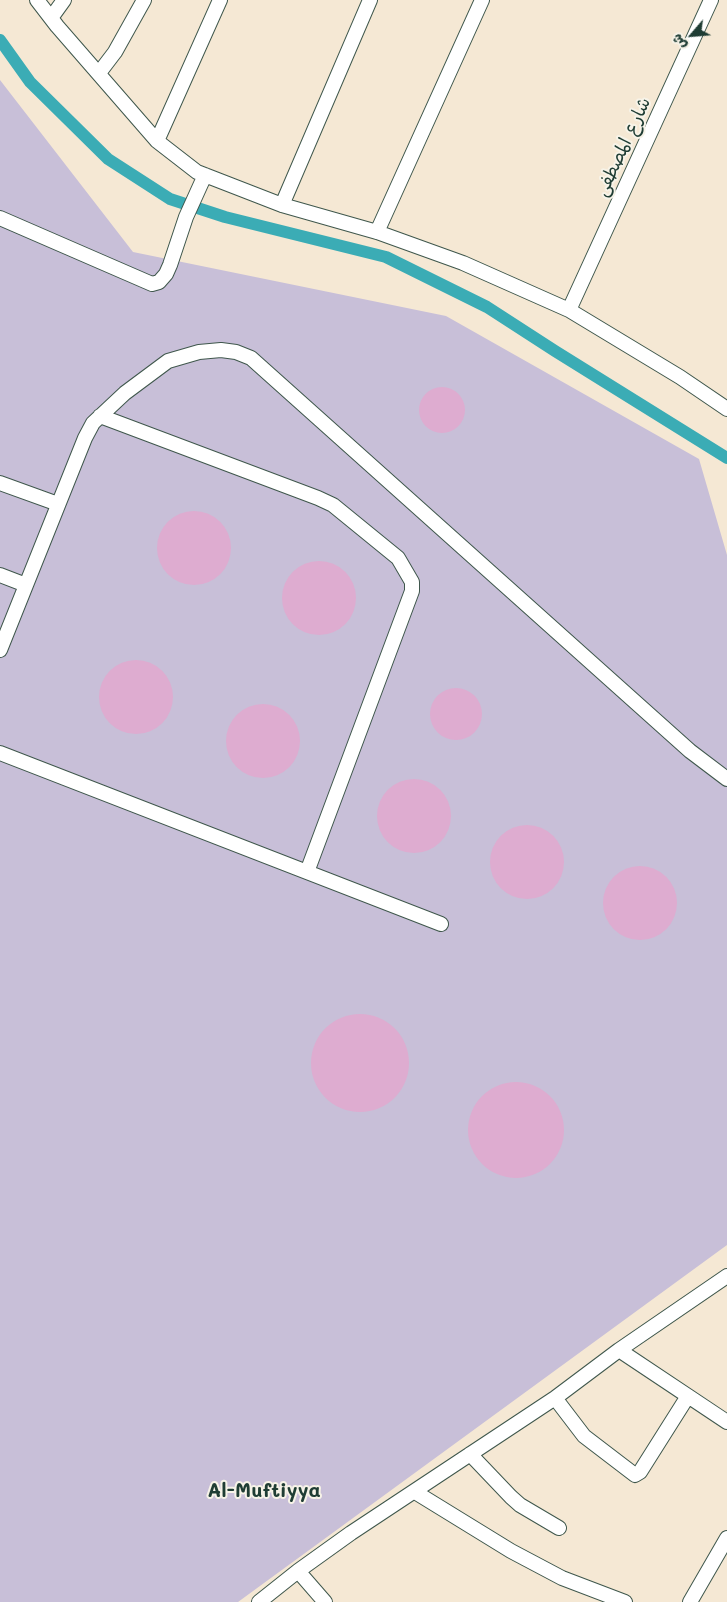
<!DOCTYPE html>
<meta charset="utf-8">
<style>
body{margin:0}
#map{position:relative;width:727px;height:1602px;overflow:hidden;background:#f5e8d4;font-family:Mali,"Playpen Sans Arabic",sans-serif}
canvas{display:block}
.north{position:absolute;left:667px;top:10px;width:50px;height:50px;-webkit-text-stroke:4px #f7f3e8;paint-order:stroke;rotate:243deg;font-size:14px;font-weight:700;line-height:20px;text-align:center;color:#1f3d34}
.north::after{content:'';display:block;margin:auto;width:18px;height:22px;background:#1f3d34;clip-path:polygon(50% 0,100% 100%,50% 72%,0 100%)}
</style>
<div id="map">
<canvas width="727" height="1602"></canvas>
<div class="north">ش</div>
</div>
<script>
const context = document.querySelector('canvas').getContext('2d');
context.lineJoin = 'round';
function fillPath(path, color) {
  context.fillStyle = color;
  context.fill(path, 'evenodd');
}
function trace(path, color, width, dash) {
  context.strokeStyle = color;
  context.lineWidth = width;
  context.lineCap = dash ? 'butt' : 'round';
  context.setLineDash(dash || []);
  context.stroke(path);
}
function write(font, color, halo, rows, align = 'center') {
  context.font = font + ' Mali,"Playpen Sans Arabic",sans-serif';
  context.lineWidth = 4;
  context.setLineDash([]);
  context.textBaseline = 'middle';
  context.strokeStyle = halo;
  context.fillStyle = color;
  for (const [text, x, y, turn = 0] of rows) {
    context.save();
    context.translate(x, y);
    context.rotate((+turn || 0) * Math.PI / 180);
    context.textAlign = isNaN(turn) ? turn : align;
    if (halo) context.strokeText(text, 0, 0);
    context.fillText(text, 0, 0);
    context.restore();
  }
}
const industrial = new Path2D(`
 M0 80 133 252 446 316 699 459 727 555V1245L238 1602H0Z`);
const canal = new Path2D(`
 M0 40 30 82 108 159 170 199 225 217 386 257 487 307 555 351 727 458`);
const building = new Path2D(`
 M419 410a23 23 0 1 1 46 0a23 23 0 1 1-46 0Z
 M157 548a37 37 0 1 1 74 0a37 37 0 1 1-74 0Z
 M282 598a37 37 0 1 1 74 0a37 37 0 1 1-74 0Z
 M99 697a37 37 0 1 1 74 0a37 37 0 1 1-74 0Z
 M430 714a26 26 0 1 1 52 0a26 26 0 1 1-52 0Z
 M226 741a37 37 0 1 1 74 0a37 37 0 1 1-74 0Z
 M377 816a37 37 0 1 1 74 0a37 37 0 1 1-74 0Z
 M490 862a37 37 0 1 1 74 0a37 37 0 1 1-74 0Z
 M603 903a37 37 0 1 1 74 0a37 37 0 1 1-74 0Z
 M311 1063a49 49 0 1 1 98 0a49 49 0 1 1-98 0Z
 M468 1130a48 48 0 1 1 96 0a48 48 0 1 1-96 0Z`);
const street = new Path2D(`
 M37 0 57 26 157 141 197 172 282 205 377 232 463 263 569 310 680 377 727 409
 M51 18 64 0
 M99 73 115 52 144 0
 M157 141 220 0
 M282 205 370 0
 M0 218 152 284 159 282 166 274 170 265 186 217 205 175
 M377 232 482 0
 M569 310 711 0
 M100 416 318 498 333 505 398 558 412 582V591L307 872
 M0 483 58 504
 M0 575 26 585
 M0 650 85 438 93 423 125 393 168 361 199 352 221 350 236 352 251 358 690 751 727 779
 M0 753 441 924
 M619 1350 727 1422
 M555 1398 584 1436 635 1475 640 1472 688 1396
 M470 1454 511 1497 520 1505 559 1528
 M415 1492 511 1551 562 1578 625 1602
 M298 1571 325 1602
 M259 1602 298 1571 351 1533 555 1398 619 1350 727 1276
 M690 1602 727 1538`);
const streetNames = [
 ["شارع المصطفى",623,147,-65]
];
const quarterNames = [
 ["Al-Muftiyya",264,1491]
];
fillPath(industrial, '#c8bfd8');
trace(canal, '#3bacb5', 12);
fillPath(building, '#deacd0');
trace(street, '#3f574c', 16);
trace(street, '#fff', 14);
write('18px', '#1f3d34', '#f7f3e8', streetNames);
write('bold 20px', '#1f3d34', '#f7f3e8', quarterNames);
</script>
